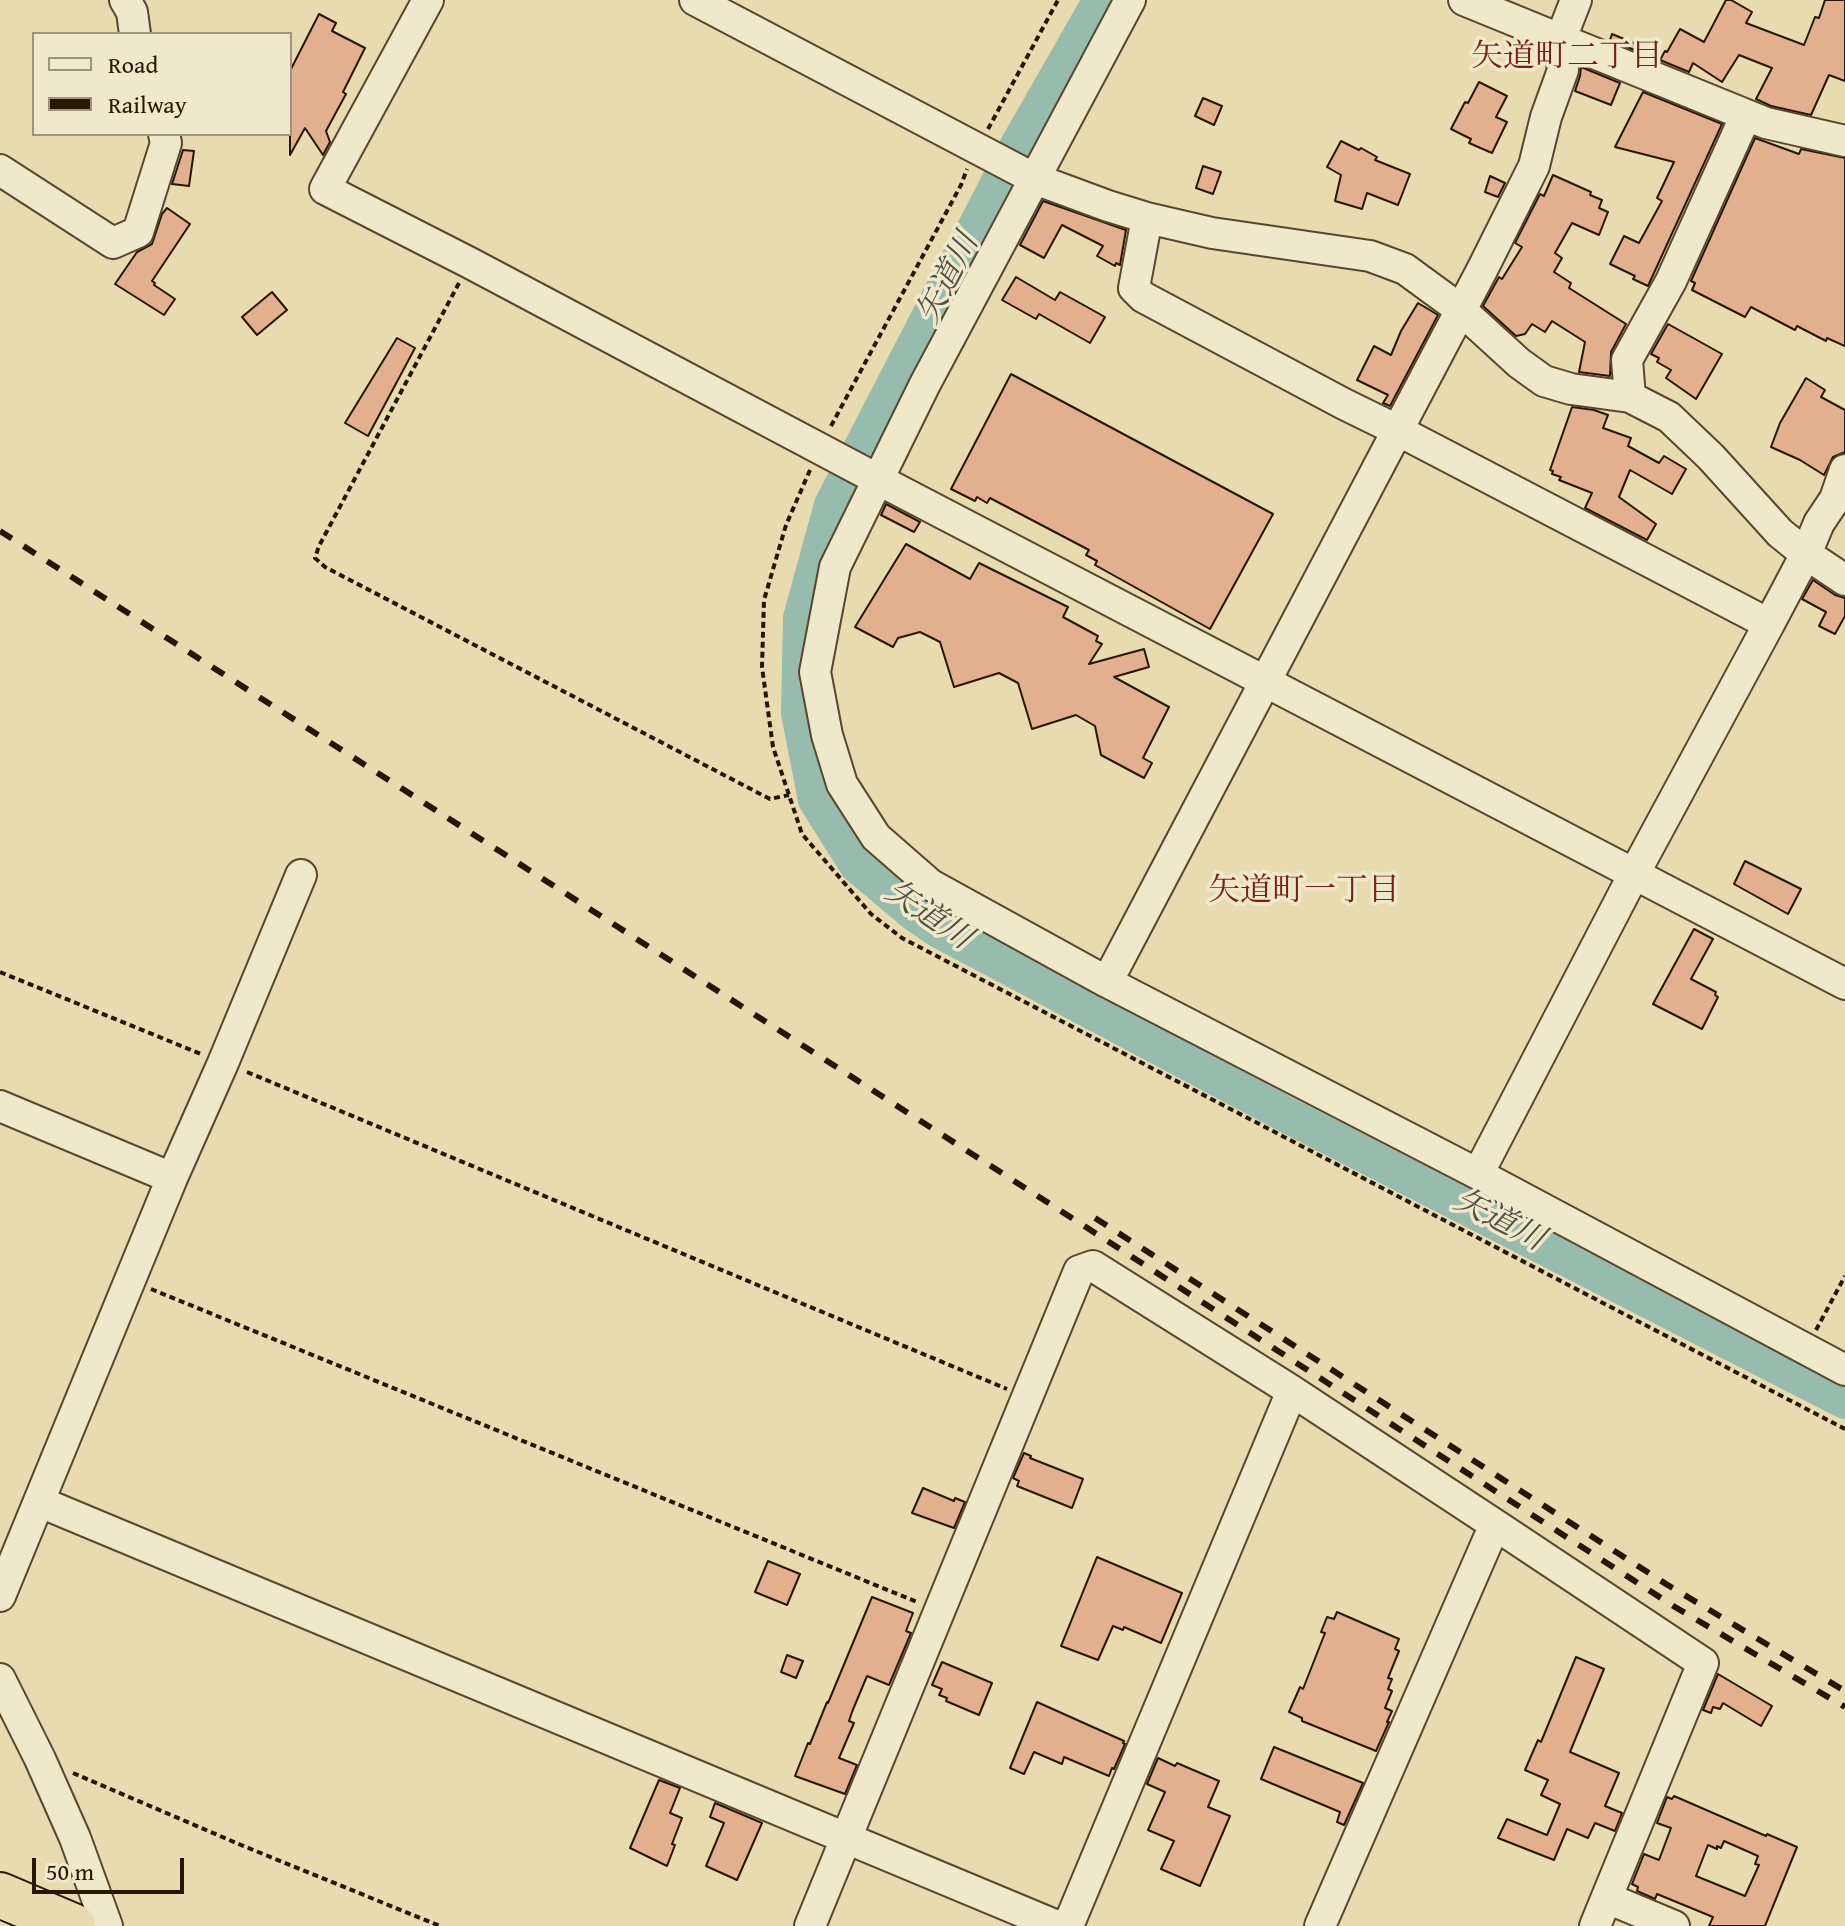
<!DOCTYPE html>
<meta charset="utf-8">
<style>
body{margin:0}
#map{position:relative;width:1845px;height:1926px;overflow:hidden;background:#e7dbaf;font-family:"Gentium Book Plus",serif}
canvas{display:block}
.legend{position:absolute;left:32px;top:32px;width:260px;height:104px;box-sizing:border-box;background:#efe8cb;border:2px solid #9f947b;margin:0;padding:10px 14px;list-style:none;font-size:24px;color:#281604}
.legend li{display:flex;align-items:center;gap:16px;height:40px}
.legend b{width:40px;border:2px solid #9f947b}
.scale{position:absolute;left:32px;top:1858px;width:152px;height:36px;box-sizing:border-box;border:4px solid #281604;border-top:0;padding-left:10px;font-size:24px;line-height:28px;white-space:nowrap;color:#281604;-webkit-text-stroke:6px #efe8cb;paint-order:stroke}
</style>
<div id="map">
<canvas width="1845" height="1926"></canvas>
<ul class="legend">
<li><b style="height:10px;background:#efe8cb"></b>Road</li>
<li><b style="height:10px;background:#281604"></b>Railway</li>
</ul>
<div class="scale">50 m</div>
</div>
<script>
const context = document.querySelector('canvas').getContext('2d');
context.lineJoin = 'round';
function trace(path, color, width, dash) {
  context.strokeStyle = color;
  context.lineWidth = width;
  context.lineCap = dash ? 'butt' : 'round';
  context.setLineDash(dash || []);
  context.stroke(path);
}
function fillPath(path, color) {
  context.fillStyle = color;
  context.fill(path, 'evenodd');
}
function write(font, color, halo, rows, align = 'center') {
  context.font = font + ' "Gentium Book Plus","Noto Serif JP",serif';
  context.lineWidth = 7;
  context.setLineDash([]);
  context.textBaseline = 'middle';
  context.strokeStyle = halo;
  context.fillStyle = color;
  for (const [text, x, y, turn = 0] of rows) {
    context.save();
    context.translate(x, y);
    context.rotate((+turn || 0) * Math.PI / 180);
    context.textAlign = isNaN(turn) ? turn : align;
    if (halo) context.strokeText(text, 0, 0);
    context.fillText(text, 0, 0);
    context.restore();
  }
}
const river = new Path2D(`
 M1101 0 1017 147 832 505 801 618 799 713 816 800 857 865 914 913 939 930 1287 1115 1845 1401`);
const building = new Path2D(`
 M1726 0H1731L1752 12 1746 23 1804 45 1815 17 1819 18 1825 0H1845V81L1829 75 1811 115 1771 106 1756 99 1772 68 1739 55 1722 82 1693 63 1689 72 1660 60 1665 51 1667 52 1680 29 1704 42Z
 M319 14 336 23 332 31 365 48 343 92 346 94 326 131 330 142 323 155 305 128 290 155V71Z
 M1612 34 1636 44 1634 50 1610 40Z
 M1581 67 1620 83 1611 105 1575 91 1580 76Z
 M1479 82 1507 96 1496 117 1507 122 1492 153 1469 143 1471 139 1451 129 1465 102 1468 103Z
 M1643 92 1722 124 1648 286 1633 279 1635 276 1610 264 1624 236 1639 243 1662 201 1657 198 1674 162 1615 147Z
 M1203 98 1222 106 1214 125 1195 116Z
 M1755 138 1799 154 1801 149 1845 158V346L1827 338 1826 341 1797 326 1795 330 1751 307 1745 317 1692 290 1695 283 1691 281Z
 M1341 141 1359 150 1361 148 1377 157 1375 160 1410 174 1398 205 1367 193 1362 209 1335 201 1341 175 1327 167Z
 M183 150 194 151 189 186 172 184Z
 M1203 166 1221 172 1213 194 1196 188Z
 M1553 175 1591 192 1590 195 1602 200 1599 208 1608 212 1599 235 1572 223 1555 253 1562 258 1554 272 1571 283 1569 288 1626 324 1611 352 1610 376 1579 372 1585 342 1552 321 1545 332 1532 324 1525 334 1516 336 1483 306 1499 277 1502 279 1522 247 1515 243 1540 194 1544 196Z
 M1490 176 1505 183 1498 197 1485 192Z
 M1043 201 1126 230 1120 265 1116 263 1115 266 1097 256 1103 246 1062 225 1044 258 1020 245Z
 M167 208 190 224 152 281 155 283 154 285 175 299 164 315 115 284 137 252 152 244 162 214Z
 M1016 277 1055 300 1060 292 1105 317 1090 343 1039 314 1036 319 1002 300Z
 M272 292 287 310 257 335 242 317Z
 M1418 303 1438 315 1390 406 1383 403 1388 395 1357 380 1374 346 1391 355 1401 331Z
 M1668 324 1722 354 1696 399 1666 378 1671 370 1657 362 1659 358 1651 354Z
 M397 338 415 348 368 436 345 423Z
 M1011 374 1273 514 1210 629 1095 565 1097 561 1086 555 1089 550 990 498 987 503 977 497 975 501 951 489Z
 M1806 378 1825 390 1821 397 1845 410V452L1833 457 1824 475 1800 460 1771 447 1780 423Z
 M1572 407 1594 410 1608 415 1603 428 1631 438 1628 446 1659 463 1664 456 1686 469 1672 494 1630 470 1619 497 1656 524 1647 540 1585 508 1592 493 1559 480 1561 477 1552 474 1553 471 1550 470Z
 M886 504 920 522 914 532 881 515Z
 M906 544 970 579 979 563 1068 607 1063 617 1098 636 1096 641 1102 644 1089 664 1144 649 1149 667 1114 677 1169 707 1143 758 1152 763 1144 778 1101 755 1095 726 1076 715 1032 729 1018 683 999 673 954 687 940 642 920 632 898 638 893 647 855 627Z
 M1813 580 1835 595 1845 598V616L1835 634 1819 626 1826 612 1802 599Z
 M1745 861 1801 889 1788 914 1734 884Z
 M1694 929 1713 939 1691 979 1716 992 1715 995 1718 997 1702 1029 1653 1004Z
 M1024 1453 1031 1456 1030 1458 1083 1479 1072 1508 1017 1486 1019 1481 1013 1478Z
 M923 1488 954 1501 955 1498 965 1502 954 1528 912 1513Z
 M1097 1557 1182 1593 1161 1643 1124 1627 1123 1630 1113 1626 1098 1660 1061 1646Z
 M768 1561 800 1574 787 1605 755 1592Z
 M872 1597 913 1613 906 1631 911 1633 889 1685 867 1676 852 1712 849 1721 854 1723 839 1758 857 1765 845 1794 795 1776 808 1743 810 1744 827 1702 828 1703Z
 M1337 1612 1399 1639 1395 1649 1399 1651 1388 1678 1392 1679 1388 1689 1392 1691 1385 1708 1392 1711 1387 1722H1389L1376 1751 1302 1721V1718L1289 1712 1300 1687 1303 1689 1325 1633 1321 1632 1327 1617 1334 1619Z
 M787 1655 803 1661 796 1678 781 1672Z
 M1576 1657 1604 1669 1570 1752 1619 1773 1605 1806 1622 1813 1615 1831 1595 1823 1588 1838 1567 1829 1554 1860 1498 1838 1507 1819 1547 1835 1560 1804 1541 1795 1548 1780 1525 1770 1538 1740 1541 1742Z
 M942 1662 992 1683 979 1715 946 1701 947 1698 939 1695 942 1689 932 1685Z
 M1718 1674 1772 1706 1761 1726 1723 1703 1720 1709 1713 1707 1711 1713 1703 1710Z
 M1037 1702 1124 1741 1123 1743 1125 1744 1114 1769 1112 1768 1109 1776 1064 1757 1062 1764 1034 1752 1024 1774 1010 1768Z
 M1274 1747 1363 1783 1344 1825 1337 1822 1340 1812 1261 1779Z
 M1158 1758 1175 1766 1177 1763 1219 1781 1208 1807 1230 1816 1200 1886 1161 1869 1174 1841 1148 1830 1165 1792 1147 1784Z
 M659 1780 680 1788 670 1813 682 1818 672 1844 675 1845 667 1866 630 1848Z
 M1674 1796 1766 1836 1767 1834 1797 1847 1765 1926H1709L1713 1917 1657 1894 1655 1899 1637 1891 1638 1887 1632 1884 1644 1854 1659 1860 1671 1828 1657 1823 1667 1797 1672 1799ZM1724 1841 1758 1856 1755 1864 1759 1865 1745 1896 1696 1876 1708 1845 1717 1849V1846L1721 1848Z
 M715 1803 762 1823 737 1880 706 1866 724 1823 710 1817Z`);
const path = new Path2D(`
 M988 129 1058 0
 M459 283 319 546 315 558 325 567 770 799 789 795
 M831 426 961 185 967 169
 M810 470 786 525 764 600 762 667 773 747 802 834 871 914 902 938 1845 1429
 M0 972 201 1054
 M247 1072 1007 1389
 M151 1289 917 1602
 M1816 1330 1845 1276
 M73 1773 241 1845 440 1926`);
const minor = new Path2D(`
 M125 0 132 12 135 34
 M428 0 325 189 470 263 877 479 1845 984
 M695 0 1035 179 1108 206 1147 218 1212 233 1370 256 1405 269 1461 310 1519 363 1544 381 1571 389 1630 397 1669 417 1711 457 1780 533 1806 554 1845 580
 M1130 0 925 384 835 567 815 672 827 735 842 784 876 837 931 885 1107 982 1478 1174 1845 1370
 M1464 0 1766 123 1845 141
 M0 170 113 243 138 232 166 143 164 134
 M1147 218 1134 288 1143 297 1344 404 1397 430 1769 624 1634 874 1478 1174
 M1630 397 1627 360 1671 281 1746 115
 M1769 624 1806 554 1819 523 1835 499 1845 470
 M1107 982 1482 270 1534 166 1546 117 1563 70 1560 41 1576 0
 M0 1106 172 1178
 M1292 1391 1497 1526 1489 1538 1320 1926
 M40 1502 1057 1926
 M1497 1526 1703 1663 1595 1926
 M0 1596 172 1178 223 1063 301 875
 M0 1679 40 1759 75 1838 107 1926
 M1607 1898 1674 1926
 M810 1926 1079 1271 1093 1266 1292 1391 1068 1926`);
const highway = new Path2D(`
 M0 1895 73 1926`);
const rail = new Path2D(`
 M0 531 1047 1202 1675 1607 1845 1707
 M1095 1218 1666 1584 1845 1691`);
const neighbourhoodNames = [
 ["矢道町二丁目",1567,58],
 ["矢道町一丁目",1304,892]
];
const waterNames = [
 ["矢道川",949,279,-63],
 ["矢道川",928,916,34],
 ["矢道川",1499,1221,27]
];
trace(river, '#97bbad', 36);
fillPath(building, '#e2b08e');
trace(building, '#281604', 2);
trace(minor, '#58472f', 34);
trace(highway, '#281604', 48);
trace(path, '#281604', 4, [6, 4]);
trace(minor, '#efe8cb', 30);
trace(highway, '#e7dbaf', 44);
trace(rail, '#281604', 6, [14, 14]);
write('32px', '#7a1f14', '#efe8cb', neighbourhoodNames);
write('italic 32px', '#4f503f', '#efe8cb', waterNames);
</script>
